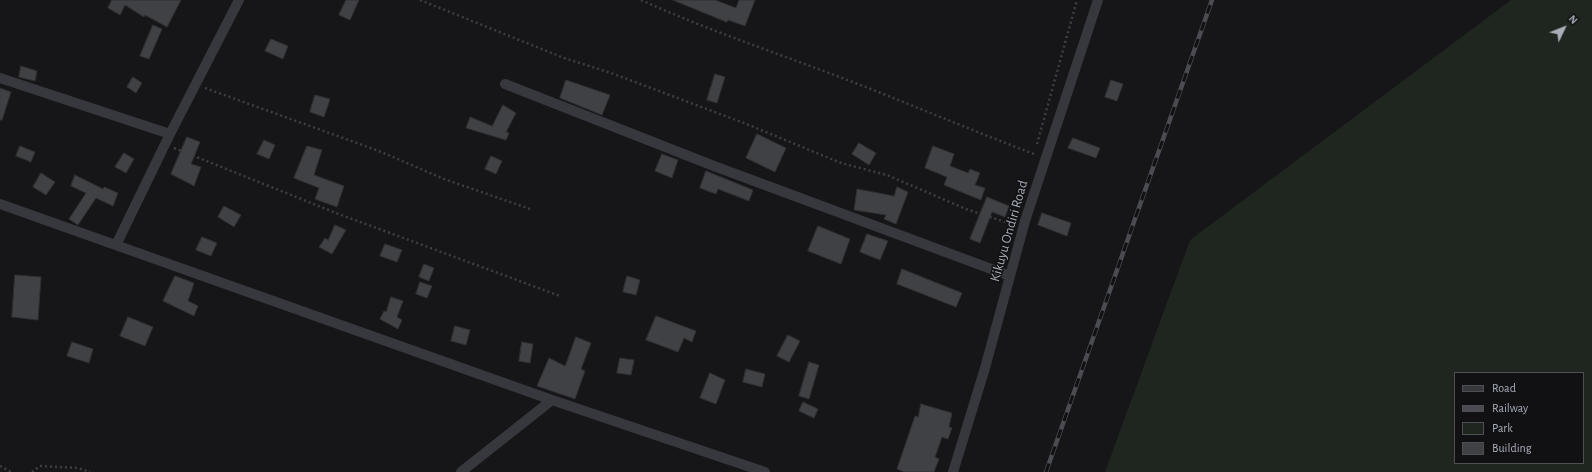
<!DOCTYPE html>
<style>
body{margin:0}
#map{position:relative;width:1592px;height:472px;overflow:hidden;background:#161618;font-family:"Alegreya Sans",sans-serif}
canvas{display:block}
.legend{position:absolute;left:1454px;top:372px;width:130px;height:92px;box-sizing:border-box;background:#111113;border:1px solid #4d4f55;margin:0;padding:5px 7px;list-style:none;font-size:12px;color:#a8adb8}
.legend li{display:flex;align-items:center;gap:8px;height:20px}
.legend b{width:20px;border:1px solid #4d4f55}
.north{position:absolute;left:1544px;top:8px;width:40px;height:40px;-webkit-text-stroke:3px #111113;paint-order:stroke;rotate:47deg;font-size:11px;font-weight:700;line-height:16px;text-align:center;color:#a8adb8}
.north::after{content:'';display:block;margin:auto;width:14px;height:18px;background:#a8adb8;clip-path:polygon(50% 0,100% 100%,50% 72%,0 100%)}
</style>
<div id="map">
<canvas width="1592" height="472"></canvas>
<ul class="legend">
<li><b style="height:5px;background:#37383d"></b>Road</li>
<li><b style="height:5px;background:#4a4c52"></b>Railway</li>
<li><b style="height:11px;background:#1e261f"></b>Park</li>
<li><b style="height:11px;background:#404145"></b>Building</li>
</ul>
<div class="north">N</div>
</div>
<script>
const context = document.querySelector('canvas').getContext('2d');
context.lineJoin = 'round';
function fillPath(path, color) {
  context.fillStyle = color;
  context.fill(path, 'evenodd');
}
function trace(path, color, width, dash) {
  context.strokeStyle = color;
  context.lineWidth = width;
  context.lineCap = dash ? 'butt' : 'round';
  context.setLineDash(dash || []);
  context.stroke(path);
}
function write(font, color, halo, rows, align = 'center') {
  context.font = font + ' "Alegreya Sans",sans-serif';
  context.lineWidth = 3;
  context.setLineDash([]);
  context.textBaseline = 'middle';
  context.strokeStyle = halo;
  context.fillStyle = color;
  for (const [text, x, y, turn = 0] of rows) {
    context.save();
    context.translate(x, y);
    context.rotate((+turn || 0) * Math.PI / 180);
    context.textAlign = isNaN(turn) ? turn : align;
    if (halo) context.strokeText(text, 0, 0);
    context.fillText(text, 0, 0);
    context.restore();
  }
}
const green = new Path2D(`
 M1511 0H1592V472H1105L1190 240ZM1455 373H1583V463H1455Z`);
const building = new Path2D(`
 M112 0H181L167 27 145 15 144 17 125 5 120 15 108 8Z
 M346 0H359L350 20 339 15Z
 M673 0H715L736 8 739 0H755L745 26 728 20 727 22Z
 M153 25 162 29 149 59 140 56Z
 M271 39 288 46 283 59 265 51Z
 M21 66 37 71 35 81 19 77Z
 M715 74 725 77 717 103 707 100Z
 M133 77 142 83 136 93 127 87Z
 M566 80 610 95 602 115 560 98Z
 M1111 80 1123 84 1117 101 1105 97Z
 M0 88 11 92 2 120H0Z
 M315 95 330 99 324 117 310 112Z
 M503 105 516 113 506 132 509 133 506 140 466 128 470 117 492 126Z
 M757 134 786 148 775 172 746 158Z
 M187 137 200 142 191 164 201 167 194 186 171 174Z
 M1073 138 1100 148 1096 158 1068 148Z
 M264 140 275 145 269 159 257 154Z
 M859 143 876 153 869 165 852 154Z
 M20 146 35 152 31 162 16 156Z
 M307 146 322 150 314 175 344 186 337 207 315 199 319 188 294 178Z
 M933 146 954 154 950 166 968 173 970 169 980 173 975 185 985 188 981 200 944 185 947 177 925 168Z
 M124 153 134 159 126 173 115 167Z
 M662 154 678 160 672 178 655 171Z
 M491 156 502 161 496 174 485 169Z
 M706 171 753 190 749 201 718 189 716 194 700 188Z
 M41 173 55 182 46 195 33 187Z
 M75 175 103 189 104 187 118 193 113 206 96 198 78 225 69 219 86 193 71 186Z
 M897 187 908 192 896 224 884 219 886 215 854 210 857 189 894 196Z
 M987 197 1009 206 1005 217 992 212 980 243 970 239Z
 M224 206 241 215 234 227 218 217Z
 M1042 213 1071 223 1067 236 1038 225Z
 M335 225 346 230 332 254 319 247 325 238 328 240Z
 M818 226 850 239 841 264 808 251Z
 M867 234 888 241 880 260 860 252Z
 M202 237 217 243 211 256 196 250Z
 M385 244 402 250 397 262 380 256Z
 M424 264 434 268 429 281 419 277Z
 M902 269 962 293 956 307 897 284Z
 M15 275 41 277 38 320 12 317Z
 M175 276 194 283 188 301 198 306 194 316 163 301Z
 M627 276 640 280 636 295 623 292Z
 M420 282 432 286 427 298 416 294Z
 M391 297 403 301 397 317 402 320 398 329 380 319 384 311 386 312Z
 M656 316 696 331 692 342 684 338 678 352 646 340Z
 M128 317 153 327 145 346 120 336Z
 M455 326 470 330 466 345 451 341Z
 M788 335 800 341 789 362 777 356Z
 M576 337 591 343 581 369 585 371 575 399 537 386 549 358 565 366Z
 M72 342 93 349 89 363 67 356Z
 M522 342 533 344 530 363 519 361Z
 M620 358 634 360 631 375 617 373Z
 M809 362 819 365 809 399 799 396Z
 M746 369 765 374 762 387 743 382Z
 M710 373 725 380 716 404 700 398Z
 M803 402 818 409 814 418 799 411Z
 M921 404 952 413 949 427 952 428 948 439 942 437 935 457 939 459 934 472H904L897 469 915 416 918 417Z`);
const path = new Path2D(`
 M420 0 564 58 611 73 744 123 841 163 887 175 966 209 1014 225
 M641 0C705 29 771 51 837 76 903 101 968 129 1034 154L1035 153
 M205 88 379 151 444 179 533 210
 M1037 144 1077 0
 M174 148 336 213 560 296
 M0 466 11 472
 M32 472 40 466 78 468 90 472`);
const street = new Path2D(`
 M0 78 170 134
 M505 84 714 166 1010 276
 M0 204 552 400 765 472
 M116 245 170 134 239 0
 M461 472 552 400
 M953 472 985 368 1025 221 1098 0`);
const rail = new Path2D(`
 M1046 472 1212 0`);
const streetNames = [
 ["Kikuyu Ondiri Road",1009,231,-74]
];
fillPath(green, '#1e261f');
fillPath(building, '#404145');
trace(building, '#303034', 1);
trace(path, '#3d3f44', 2.5, [2, 3]);
trace(street, '#37383d', 10);
trace(rail, '#4a4c52', 4.5);
trace(rail, '#111113', 3, [9]);
write('14px', '#a8adb8', '#111113', streetNames);
</script>
